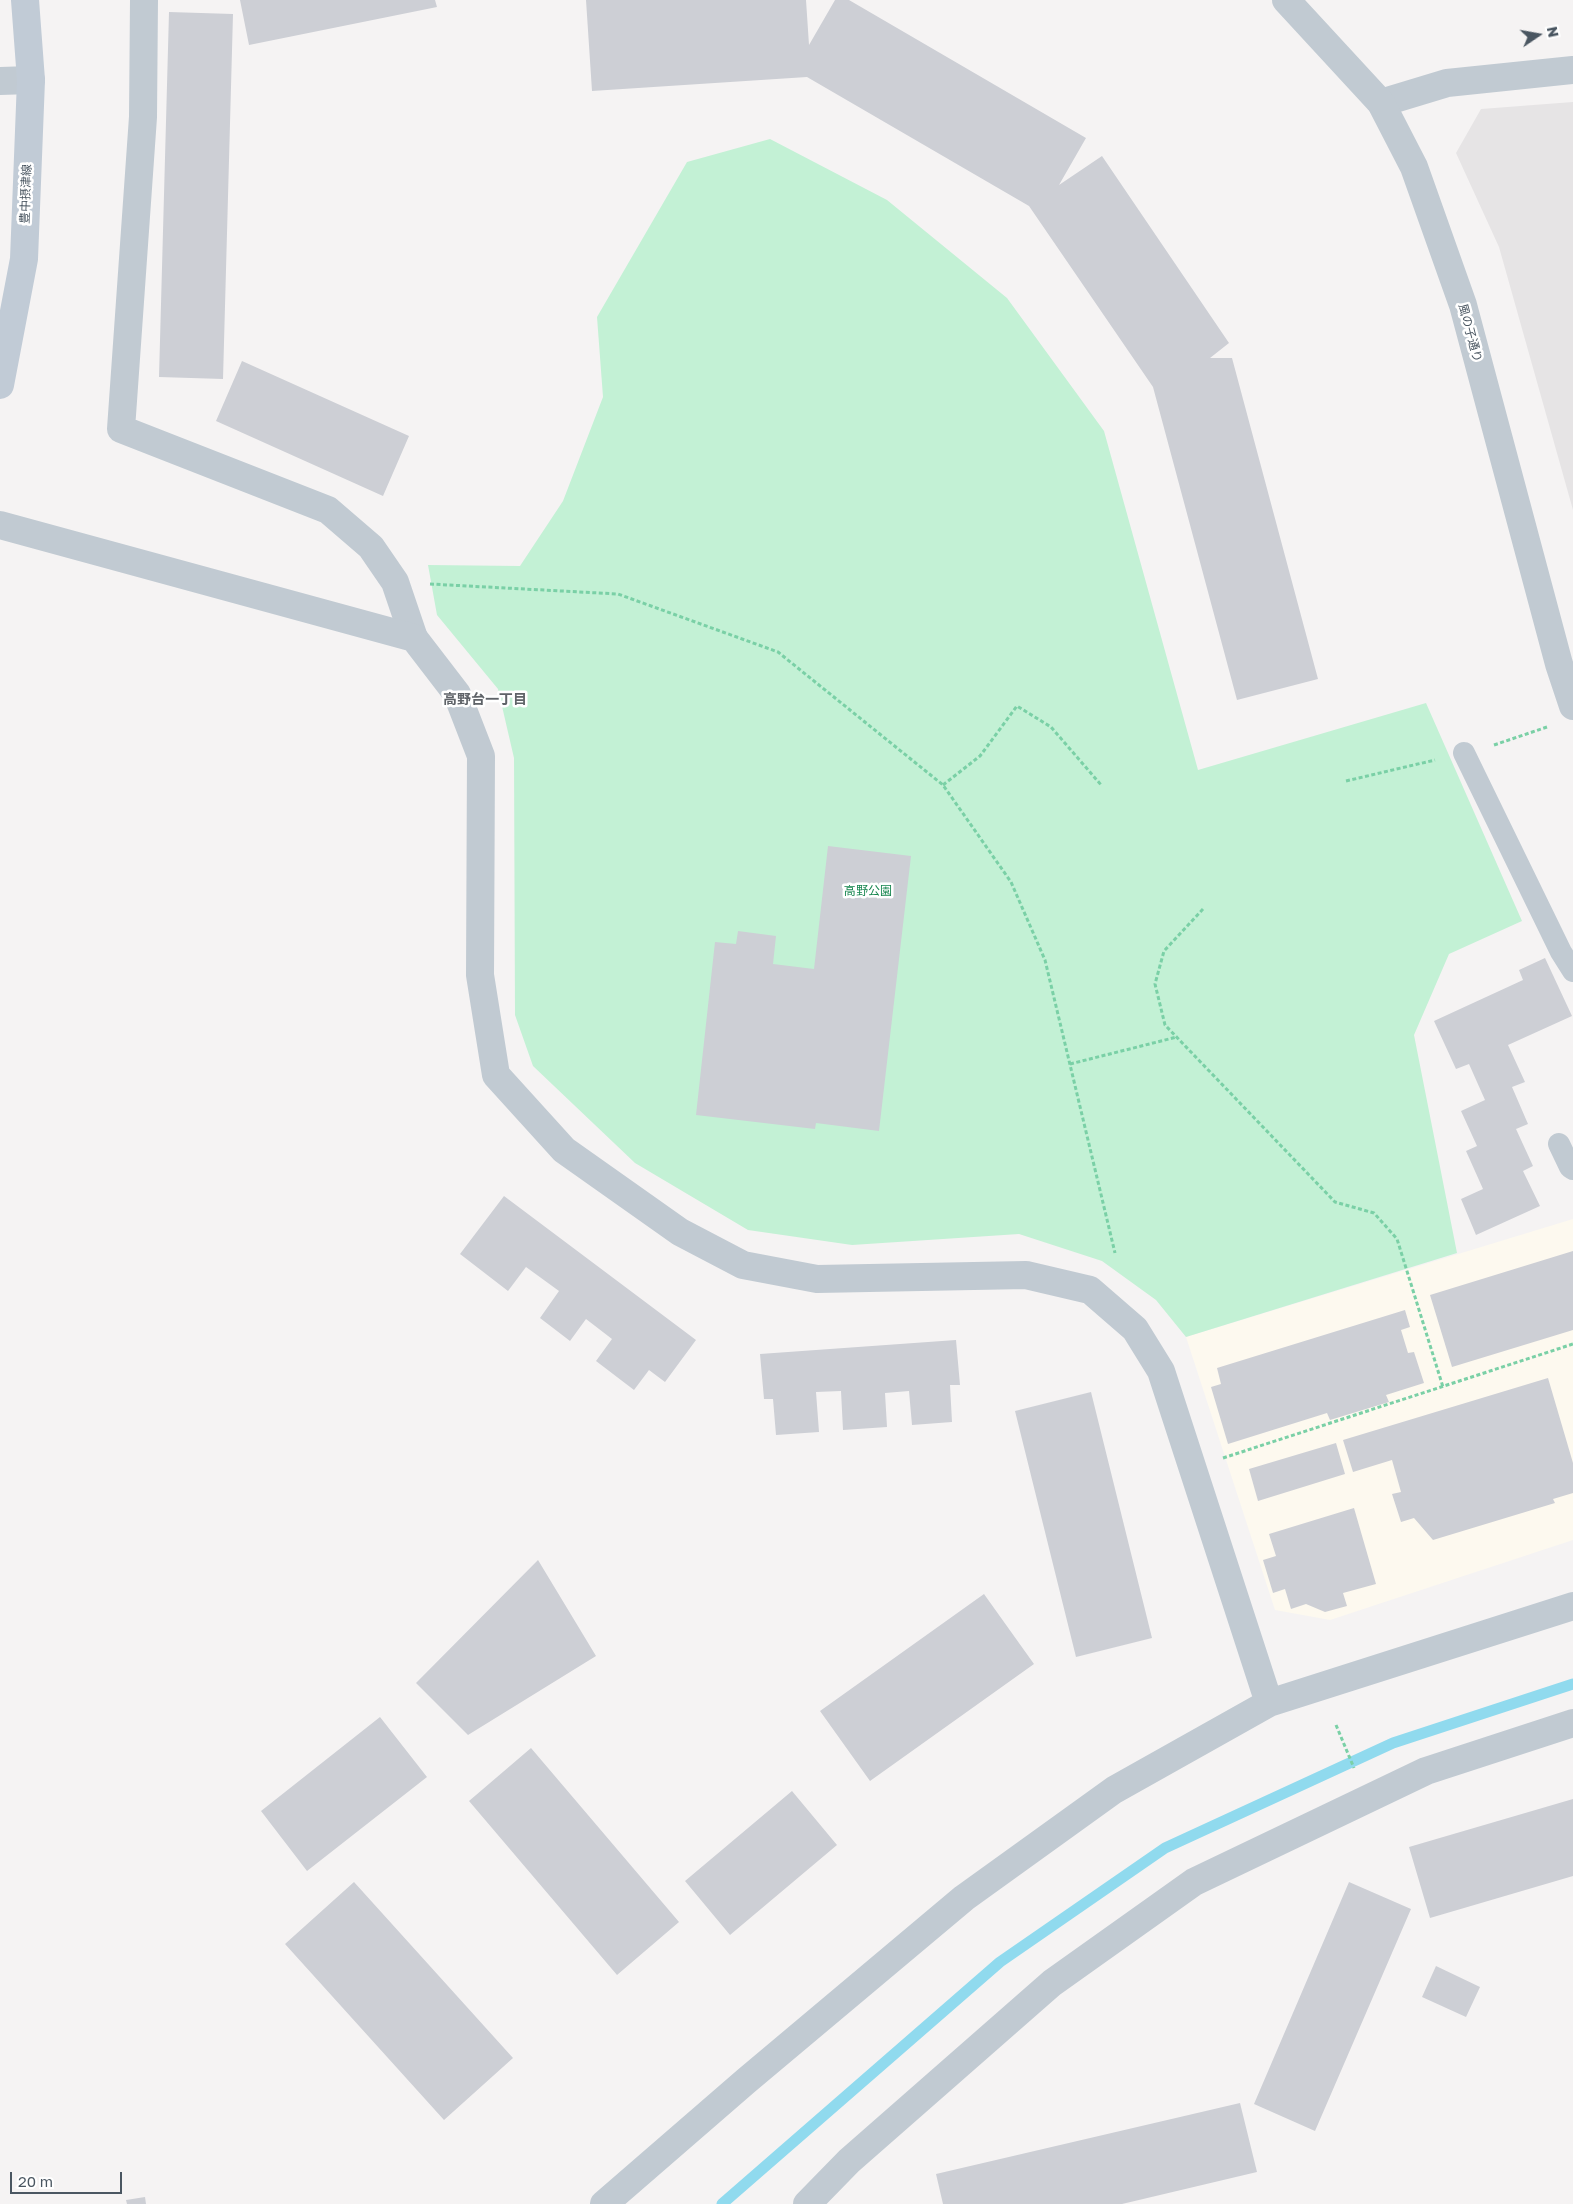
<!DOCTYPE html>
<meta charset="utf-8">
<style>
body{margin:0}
#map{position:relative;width:1573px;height:2204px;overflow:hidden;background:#f5f3f3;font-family:"Golos Text",sans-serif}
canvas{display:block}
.north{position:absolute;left:1513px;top:10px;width:50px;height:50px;-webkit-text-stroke:4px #fff;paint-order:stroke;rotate:78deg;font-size:14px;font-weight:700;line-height:20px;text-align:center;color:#4a5661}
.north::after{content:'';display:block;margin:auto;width:18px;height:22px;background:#4a5661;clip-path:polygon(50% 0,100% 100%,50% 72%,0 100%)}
.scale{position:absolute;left:10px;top:2172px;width:112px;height:22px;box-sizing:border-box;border:2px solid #4a5661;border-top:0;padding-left:6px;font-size:15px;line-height:18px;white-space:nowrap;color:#4a5661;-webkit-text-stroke:4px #fff;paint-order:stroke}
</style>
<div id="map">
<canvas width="1573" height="2204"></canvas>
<div class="north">N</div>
<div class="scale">20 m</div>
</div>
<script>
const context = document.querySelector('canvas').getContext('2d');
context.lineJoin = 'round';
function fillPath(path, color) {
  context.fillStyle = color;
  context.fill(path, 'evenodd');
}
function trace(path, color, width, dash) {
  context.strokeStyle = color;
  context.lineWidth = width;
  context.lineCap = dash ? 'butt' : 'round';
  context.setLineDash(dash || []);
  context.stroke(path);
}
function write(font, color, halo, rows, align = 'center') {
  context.font = font + ' "Golos Text","Noto Sans JP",sans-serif';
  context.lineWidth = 5;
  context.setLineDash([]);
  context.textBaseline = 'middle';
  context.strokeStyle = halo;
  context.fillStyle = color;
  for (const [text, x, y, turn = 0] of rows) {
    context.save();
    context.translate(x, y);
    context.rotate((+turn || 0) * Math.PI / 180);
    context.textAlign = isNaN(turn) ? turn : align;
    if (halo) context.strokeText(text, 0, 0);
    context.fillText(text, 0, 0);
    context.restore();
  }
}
const commercial = new Path2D(`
 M1573 1219V1540L1330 1620 1275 1610 1186 1337Z`);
const education = new Path2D(`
 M1573 102V510L1499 247 1456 153 1481 109Z`);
const green = new Path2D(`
 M770 139 887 200 1007 298 1104 431 1198 770 1426 703 1522 921 1449 954 1414 1035 1457 1253 1186 1337 1156 1300 1102 1261 1019 1234 852 1245 748 1230 635 1163 533 1066 515 1015 514 758 498 689 437 615 428 565 520 566 563 501 603 397 597 317 687 162Z`);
const stream = new Path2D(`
 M722 2204 1000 1962 1165 1848 1393 1743 1573 1684`);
const building = new Path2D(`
 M240 0H435L437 7 249 45Z
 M586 0H806L809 45 835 0H849L1086 138 1059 185 1102 156 1229 343 1210 358H1232L1318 679 1237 700 1153 387 1029 206 807 77 592 91Z
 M169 12 233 14 223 379 159 377Z
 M242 361 409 436 383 496 216 421Z
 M828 846 911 856 879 1131 816 1123 815 1129 696 1115 715 942 736 944 738 931 776 936 773 964 814 969Z
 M1545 958 1572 1016 1508 1045 1525 1082 1512 1087 1528 1124 1516 1129 1533 1166 1523 1171 1540 1206 1476 1235 1461 1199 1483 1189 1466 1151 1477 1146 1461 1111 1485 1100 1469 1064 1456 1069 1434 1021 1523 980 1519 970Z
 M504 1196 696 1340 665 1382 649 1370 634 1390 596 1361 612 1339 586 1319 570 1341 540 1318 559 1291 526 1267 508 1291 460 1254Z
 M1573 1251V1330L1452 1367 1430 1295Z
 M1405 1310 1410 1327 1401 1330 1408 1353 1414 1352 1424 1383 1386 1395 1389 1402 1330 1420 1327 1413 1228 1444 1211 1387 1221 1384 1217 1368Z
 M956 1340 960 1385H950L952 1422 912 1425 909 1391 885 1393 887 1427 843 1430 841 1391 816 1392 819 1432 776 1435 773 1399H764L760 1354Z
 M1548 1378 1573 1463V1493L1553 1499 1555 1503 1433 1540 1414 1518 1401 1522 1392 1494 1401 1492 1392 1460 1353 1472 1343 1440Z
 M1091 1392 1152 1638 1076 1657 1015 1411Z
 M1336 1443 1345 1474 1258 1501 1249 1469Z
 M1354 1508 1376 1584 1343 1593 1347 1606 1325 1612 1306 1604 1291 1609 1285 1589 1273 1593 1263 1560 1276 1556 1269 1534Z
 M538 1560 596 1656 468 1735 416 1683Z
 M984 1594 1034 1664 870 1781 820 1711Z
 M380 1717 427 1777 307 1871 261 1811Z
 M531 1748 679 1922 617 1975 469 1801Z
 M792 1791 837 1845 730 1935 685 1881Z
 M1573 1799V1876L1430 1918 1409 1847Z
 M354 1882 513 2058 444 2120 285 1944Z
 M1349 1882 1411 1909 1315 2131 1254 2104Z
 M1436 1966 1480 1987 1466 2017 1422 1997Z
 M1240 2103 1257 2172 1122 2204H943L936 2174Z
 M145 2197 146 2204H127L126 2200Z`);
const path = new Path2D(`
 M430 584 618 594 778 652 943 785 1011 882 1045 960 1115 1253
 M1494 745 1547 727
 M1346 781 1435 760
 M943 785 980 756 1017 706 1051 727 1102 786
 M1203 909 1164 951 1155 984 1165 1025 1335 1202 1374 1213 1397 1239 1443 1387
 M1070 1064 1177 1037
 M1223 1458 1573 1344
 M1336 1725 1354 1768`);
const service = new Path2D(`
 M1464 753 1561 952 1573 971
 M1559 1144 1570 1167 1573 1169`);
const minor = new Path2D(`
 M144 0 143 117 121 429 328 510 371 547 395 582 414 638
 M0 81 31 80
 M1381 103 1447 83 1573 70
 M807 2204 849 2161 1052 1983 1194 1882 1426 1771 1573 1723`);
const tertiary = new Path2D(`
 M1286 0 1381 103 1414 167 1463 305 1559 664 1573 706
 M0 525 414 638 457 694 481 756 480 975 496 1075 564 1150 680 1232 743 1265 817 1279 1026 1275 1090 1290 1135 1329 1161 1371 1269 1703
 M604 2204 746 2081 964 1898 1114 1790 1269 1703 1573 1606`);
const secondary = new Path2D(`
 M0 385 24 259 31 80 25 0`);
const streetNames = [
 ["豊中摂津線",26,194,-88],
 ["風の子通り",1470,333,75]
];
const parkNames = [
 ["高野公園",868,891]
];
const neighbourhoodNames = [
 ["高野台一丁目",485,700]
];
fillPath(commercial, '#fdf9ef');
fillPath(education, '#e6e4e5');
fillPath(green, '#c3f1d5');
trace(stream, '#90daee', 11);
fillPath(building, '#cdcfd5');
trace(path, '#7ad0a6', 3, [4, 2.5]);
trace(service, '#c1cad2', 22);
trace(minor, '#c1cad2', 28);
trace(tertiary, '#c1cad2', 28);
trace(secondary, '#c1cbd6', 28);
write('12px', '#4a5661', '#fff', streetNames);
write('12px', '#17864f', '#fff', parkNames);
write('bold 14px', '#5f6368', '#fff', neighbourhoodNames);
</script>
